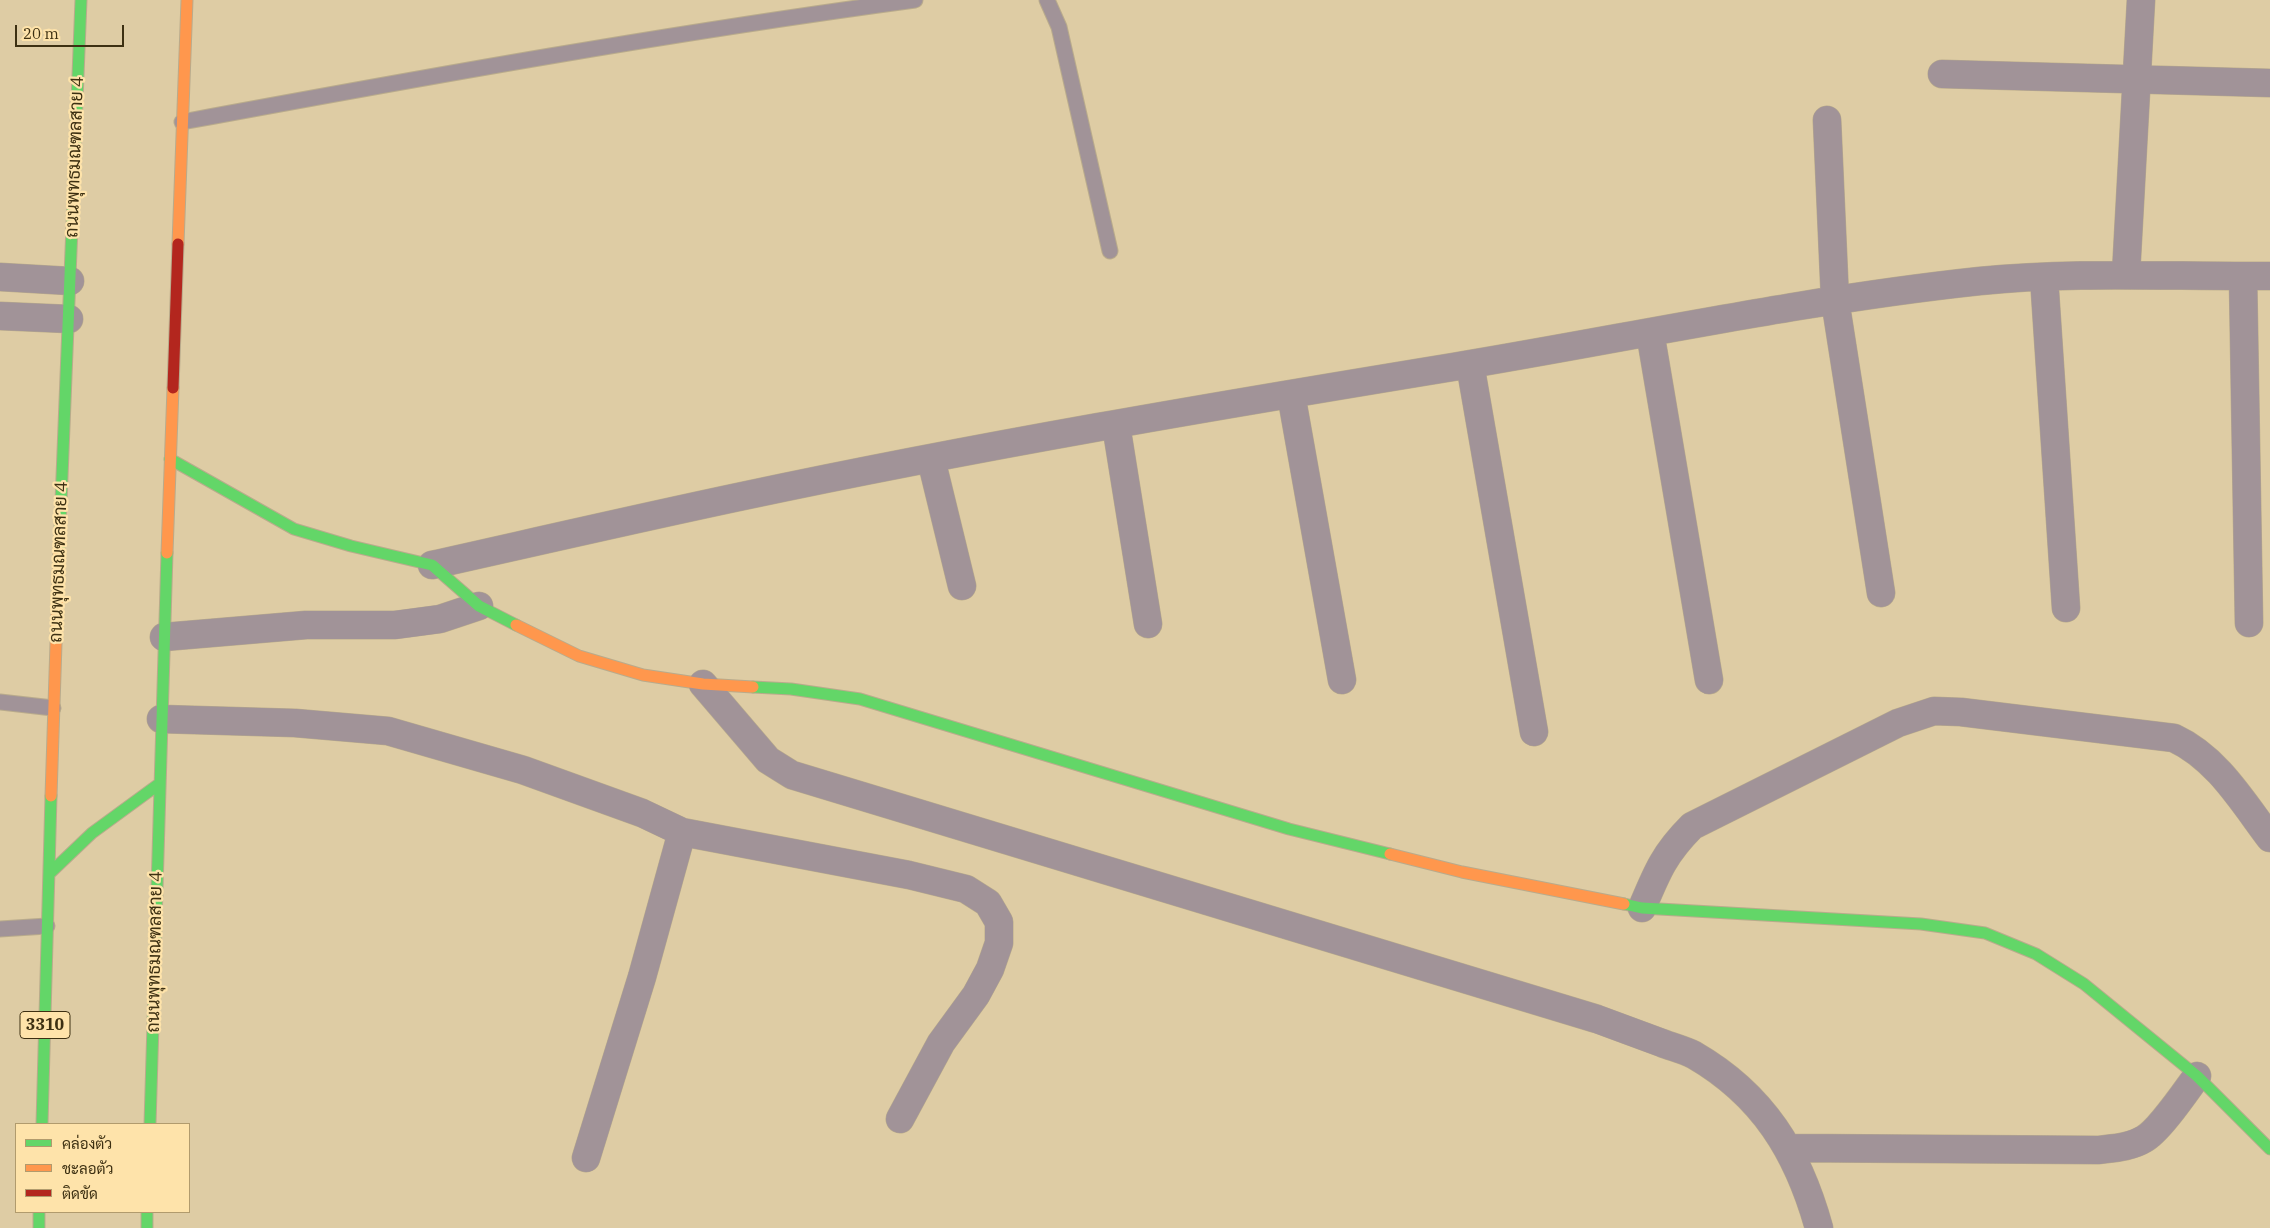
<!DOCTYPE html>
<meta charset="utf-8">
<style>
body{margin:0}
#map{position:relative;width:2270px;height:1228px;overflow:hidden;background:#decca4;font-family:"IBM Plex Serif",Sarabun,serif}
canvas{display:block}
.legend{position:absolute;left:15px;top:1123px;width:175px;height:90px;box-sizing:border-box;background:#fee3aa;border:1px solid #b19b6d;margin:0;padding:6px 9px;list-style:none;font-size:15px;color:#3d3012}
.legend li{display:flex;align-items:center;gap:10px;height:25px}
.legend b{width:25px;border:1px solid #b19b6d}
.scale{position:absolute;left:15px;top:25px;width:109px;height:22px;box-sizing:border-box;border:2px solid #3d3012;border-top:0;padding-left:6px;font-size:15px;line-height:18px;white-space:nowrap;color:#3d3012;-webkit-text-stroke:4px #fee3aa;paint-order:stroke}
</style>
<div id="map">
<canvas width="2270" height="1228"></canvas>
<ul class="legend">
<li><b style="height:6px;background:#63d668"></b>คล่องตัว</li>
<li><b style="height:6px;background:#ff974d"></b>ชะลอตัว</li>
<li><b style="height:6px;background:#b3261e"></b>ติดขัด</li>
</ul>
<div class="scale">20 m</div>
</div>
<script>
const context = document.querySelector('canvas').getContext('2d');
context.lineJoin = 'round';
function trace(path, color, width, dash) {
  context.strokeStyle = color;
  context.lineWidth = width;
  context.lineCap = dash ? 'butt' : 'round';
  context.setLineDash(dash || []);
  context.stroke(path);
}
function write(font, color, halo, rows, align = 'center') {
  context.font = font + ' "IBM Plex Serif",Sarabun,serif';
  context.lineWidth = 4.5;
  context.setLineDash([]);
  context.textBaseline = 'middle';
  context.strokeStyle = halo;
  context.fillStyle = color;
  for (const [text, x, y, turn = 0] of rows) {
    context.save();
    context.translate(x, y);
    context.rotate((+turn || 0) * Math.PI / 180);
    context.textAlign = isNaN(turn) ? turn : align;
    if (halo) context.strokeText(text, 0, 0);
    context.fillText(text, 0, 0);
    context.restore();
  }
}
const lane = new Path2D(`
 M1047 0 1059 27 1110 251
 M182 122C425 77 669 33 915 0
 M0 702 53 708
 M0 929 47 926`);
const street = new Path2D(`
 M1942 74 2270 83
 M1827 120 1835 300 1881 593
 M2126 274 2141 0
 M2243 276 2249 623
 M0 277 70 281
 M2044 277 2066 608
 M0 316 69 319
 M1650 332 1709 680
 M1470 364 1534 732
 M1291 394 1342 680
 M1116 425 1148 624
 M931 459 962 586
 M432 565C535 542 639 518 743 496 978 446 1215 406 1453 367 1628 338 1802 300 1980 281 2076 271 2173 277 2270 276
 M164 637 306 625H395L440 619 479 606
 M703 684 768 760 792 775 1597 1019C1619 1027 1640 1035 1662 1043 1672 1047 1684 1050 1694 1055 1763 1095 1798 1152 1819 1228
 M161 719 295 723 388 731 523 770 642 813 682 832 909 875 966 889 988 903 999 922V943L990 969 976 995 941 1043 900 1119
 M1642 908C1657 872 1664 854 1692 826L1898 723 1934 711 1961 712 2174 738C2217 758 2242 801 2270 838
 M1789 1148 2099 1150C2114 1148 2131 1147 2144 1139 2159 1131 2186 1091 2197 1076
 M586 1158 642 977 682 832`);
const fast = new Path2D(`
 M170 459 294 529 351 546 432 565 479 606 516 625
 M59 552 81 0
 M753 687 791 689 860 699 1289 829 1390 854
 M49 874 92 833 159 784
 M1624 904 1642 908 1921 924 1985 933 2036 954 2084 984 2197 1076 2270 1149
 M42 1124 51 796
 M150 1124 167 553
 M39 1212V1228
 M147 1212V1228`);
const slow = new Path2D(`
 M178 244 187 0
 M167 553 173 388
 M516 625 579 656 643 675 703 684 753 687
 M51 796 59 552
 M1390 854 1462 872 1624 904`);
const jam = new Path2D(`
 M173 388 178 244`);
const shields = [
 [45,1025,50]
];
const shieldNames = [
 ["3310",45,1025]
];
const streetNames = [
 ["ถนนพุทธมณฑลสาย 4",75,157,-88],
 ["ถนนพุทธมณฑลสาย 4",59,562,-88],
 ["ถนนพุทธมณฑลสาย 4",155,952,-89]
];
trace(lane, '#b9ab8c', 17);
trace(street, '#b9ab8c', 29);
trace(fast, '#b9ab8c', 13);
trace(slow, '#b9ab8c', 13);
trace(jam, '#b9ab8c', 13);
trace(lane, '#a19398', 15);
trace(street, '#a19398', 28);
trace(fast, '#63d668', 11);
trace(slow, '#ff974d', 11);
trace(jam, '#b3261e', 11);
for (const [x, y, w] of shields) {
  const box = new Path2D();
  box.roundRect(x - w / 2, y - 13.5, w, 27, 4);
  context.fillStyle = '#fee3aa';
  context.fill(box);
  trace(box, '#3d3012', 1);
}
write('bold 16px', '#3d3012', null, shieldNames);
write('18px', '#3d3012', '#fee3aa', streetNames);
</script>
